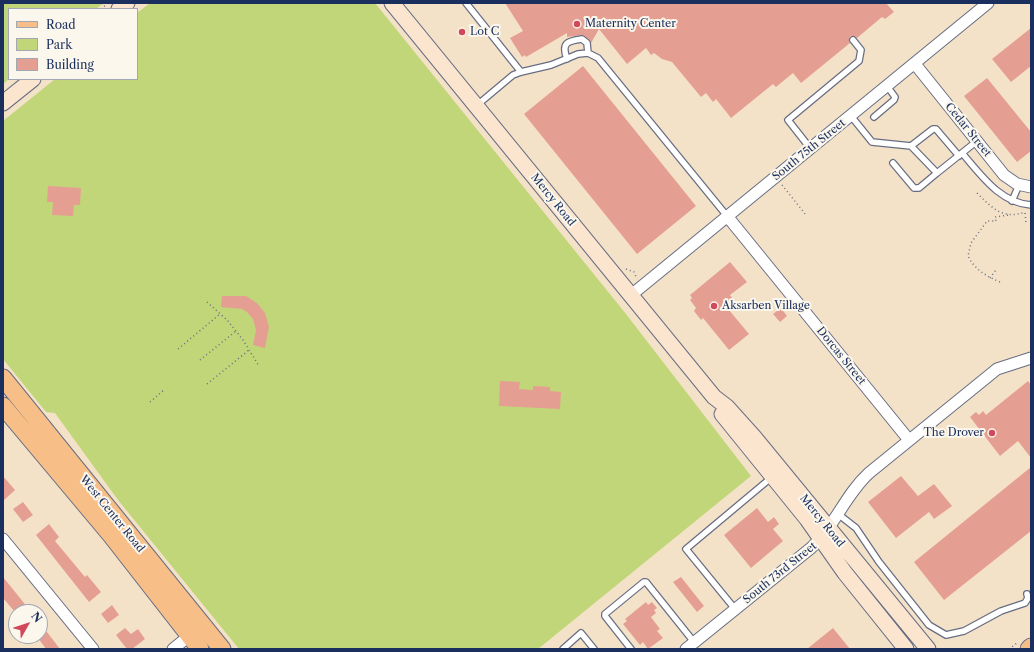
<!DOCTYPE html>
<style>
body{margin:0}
#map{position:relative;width:1034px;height:652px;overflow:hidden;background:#f4e2c8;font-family:"Libre Caslon Text",serif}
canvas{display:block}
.frame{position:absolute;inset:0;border:4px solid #1b2f5e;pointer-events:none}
.legend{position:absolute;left:8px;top:8px;width:130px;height:72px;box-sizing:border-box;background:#fbf7ec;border:1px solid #a1a7b3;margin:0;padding:5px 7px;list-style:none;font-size:12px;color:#1b2f5e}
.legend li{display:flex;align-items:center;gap:8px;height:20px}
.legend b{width:20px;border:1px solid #a1a7b3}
.north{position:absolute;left:8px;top:604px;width:40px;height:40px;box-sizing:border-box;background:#fbf7ec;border:1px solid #a1a7b3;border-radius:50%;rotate:51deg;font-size:11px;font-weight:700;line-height:16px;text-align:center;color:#1b2f5e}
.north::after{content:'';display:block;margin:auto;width:14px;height:18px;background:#d1495b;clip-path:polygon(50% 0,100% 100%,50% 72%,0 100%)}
</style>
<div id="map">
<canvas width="1034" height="652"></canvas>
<div class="frame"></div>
<ul class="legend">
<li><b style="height:5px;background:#f7be87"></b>Road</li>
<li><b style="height:11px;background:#c1d679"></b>Park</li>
<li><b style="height:11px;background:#e59f92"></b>Building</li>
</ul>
<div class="north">N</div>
</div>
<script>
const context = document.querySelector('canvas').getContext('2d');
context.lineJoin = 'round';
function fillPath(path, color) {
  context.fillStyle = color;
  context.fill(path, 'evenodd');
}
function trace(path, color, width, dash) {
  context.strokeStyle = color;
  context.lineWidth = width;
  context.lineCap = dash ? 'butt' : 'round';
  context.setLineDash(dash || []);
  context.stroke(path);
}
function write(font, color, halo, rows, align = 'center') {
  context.font = font + ' "Libre Caslon Text",serif';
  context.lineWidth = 4;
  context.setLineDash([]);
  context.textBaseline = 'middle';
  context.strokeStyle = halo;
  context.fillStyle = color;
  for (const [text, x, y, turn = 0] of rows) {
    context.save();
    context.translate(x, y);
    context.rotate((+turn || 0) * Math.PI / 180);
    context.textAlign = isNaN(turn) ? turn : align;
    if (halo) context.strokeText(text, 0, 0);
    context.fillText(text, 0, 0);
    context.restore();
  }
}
const green = new Path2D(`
 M3 3H104L96 9H9V79L3 84Z
 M150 3H375L626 314 751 476 538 649H239L118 500 55 413 46 412 3 359V121L55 79H137V13Z`);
const building = new Path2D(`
 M505 3H886L894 12 885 19 882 17 857 38 851 36 849 40 850 43 801 83 793 73 776 87 773 84 731 118 716 99 713 102 706 93 701 97 672 62 662 59 654 53 651 55 646 48 627 64 599 29 591 43 583 35 567 37V33L526 57 525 55 522 57 510 38 523 31Z
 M1031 28V66L1011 82 992 59Z
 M583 66 696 206 637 254 524 114Z
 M987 78 1031 132V151L1017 162 964 96Z
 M48 186 81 188 80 205H74L73 216 52 215 53 202H47Z
 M730 262 747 282 730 295 737 304 729 310 749 334 729 350 703 318 701 320 694 311 696 308 690 300 692 298 690 295Z
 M222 296H246L257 303 265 313 269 327 265 348 253 345 256 330 253 319 247 312 242 309 221 307Z
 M781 308 787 316 780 322 773 314Z
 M500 381 520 382 519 389 533 390V386L550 387V391L561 392 560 409 499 406Z
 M1028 381 1031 385V458L1018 441 1000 456 970 417 976 412 979 415 983 411 986 415Z
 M1031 467V531L944 600 914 562Z
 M3 476 15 490 3 501Z
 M901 476 918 496 934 484 952 506 934 519 929 512 896 538 868 502Z
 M23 502 33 515 23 522 13 509Z
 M757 508 768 522 774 517 779 524 773 529 783 541 751 568 724 535Z
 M49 524 59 537 55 541 85 577 87 575 101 592 89 602 36 535Z
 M3 577 20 598 31 612H15L3 598Z
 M681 577 704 606 697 612 673 582Z
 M646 602 648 605 652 602 657 608 654 610 656 613 651 617 660 629 657 631 663 638 648 649 643 642 640 645 623 624 627 621 625 619Z
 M112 605 119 615 108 623 101 614Z
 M125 628 131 634 138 629 145 639 132 649H127L116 635Z
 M833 628 850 649H807Z
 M47 632 60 649H46L38 638Z`);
const path = new Path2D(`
 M101 9 108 3
 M782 185 806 215
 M977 193C992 208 1003 220 1025 212
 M1025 213 1026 223
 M626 269 634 272 637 279
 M990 278 996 270 995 269
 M1000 282C986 276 974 269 968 256L971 243 987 221H996L995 217 1009 215
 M207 302 228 321 243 340 259 366
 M178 349 220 314
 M200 360 236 331
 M207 384 249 350
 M150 402 164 390
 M1009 649 1017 643`);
const service = new Path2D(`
 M466 3 521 72
 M567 59C561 43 567 41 582 39L587 43 588 53
 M476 106 513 75 521 72 551 65 578 54 588 53 598 58 727 216
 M851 116 872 142 911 146 937 173 977 141
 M874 117 894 100 895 97 887 86
 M911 146 933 129H936L959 156
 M810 148 788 120 859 61 861 50 853 40
 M962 153C981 175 1000 203 1031 205
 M893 163 914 188H919L937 173
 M1012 201 1019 185
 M838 514 856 528 879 562 929 625 946 635 964 631 1001 611 1025 603 1028 598 1027 594
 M735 609 686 549 772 477
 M563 649 581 633 594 649
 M631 649 605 616V614L644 582H646L694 642`);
const minor = new Path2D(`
 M915 64 1004 175 1017 184 1031 187
 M727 216 909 440
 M630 296 988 3
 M3 539 93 649
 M173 649 194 632
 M686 649 811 548C835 526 845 495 869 473L997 369 1031 358`);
const secondary = new Path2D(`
 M392 3 714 397 727 407 754 437 928 649
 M119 9 127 3
 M3 103 33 79
 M722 414 807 519 845 573 906 649`);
const primary = new Path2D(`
 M3 378 222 649
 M3 406 111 535 200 649
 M1029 649 1031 647`);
const markers = [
 [577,24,4,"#d1495b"],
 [462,32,4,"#d1495b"],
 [714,306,4,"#d1495b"],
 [992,433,4,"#d1495b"]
];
const poiNames = [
 ["Maternity Center",585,24],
 ["Lot C",470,32],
 ["Aksarben Village",722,306],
 ["The Drover",984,433,"right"]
];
const streetNames = [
 ["Cedar Street",968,130,51],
 ["South 75th Street",809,150,-39],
 ["Mercy Road",553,200,51],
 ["Dorcas Street",841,356,51],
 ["West Center Road",112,514,51],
 ["Mercy Road",822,521,51],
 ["South 73rd Street",780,573,-39]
];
fillPath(green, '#c1d679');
fillPath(building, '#e59f92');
trace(service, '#676e83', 8);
trace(minor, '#676e83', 13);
trace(secondary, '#676e83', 17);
trace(primary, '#676e83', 19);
trace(path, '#676e83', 1.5, [1, 3]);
trace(service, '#fff', 5.5);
trace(minor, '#fff', 11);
trace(secondary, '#fce5cf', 15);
trace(primary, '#f7be87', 17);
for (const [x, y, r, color] of markers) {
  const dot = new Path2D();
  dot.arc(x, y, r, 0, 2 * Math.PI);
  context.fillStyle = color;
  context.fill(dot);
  trace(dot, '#fbf7ec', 1.5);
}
write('11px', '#1b2f5e', '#fbf7ec', poiNames, 'left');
write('11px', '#1b2f5e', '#fbf7ec', streetNames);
</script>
